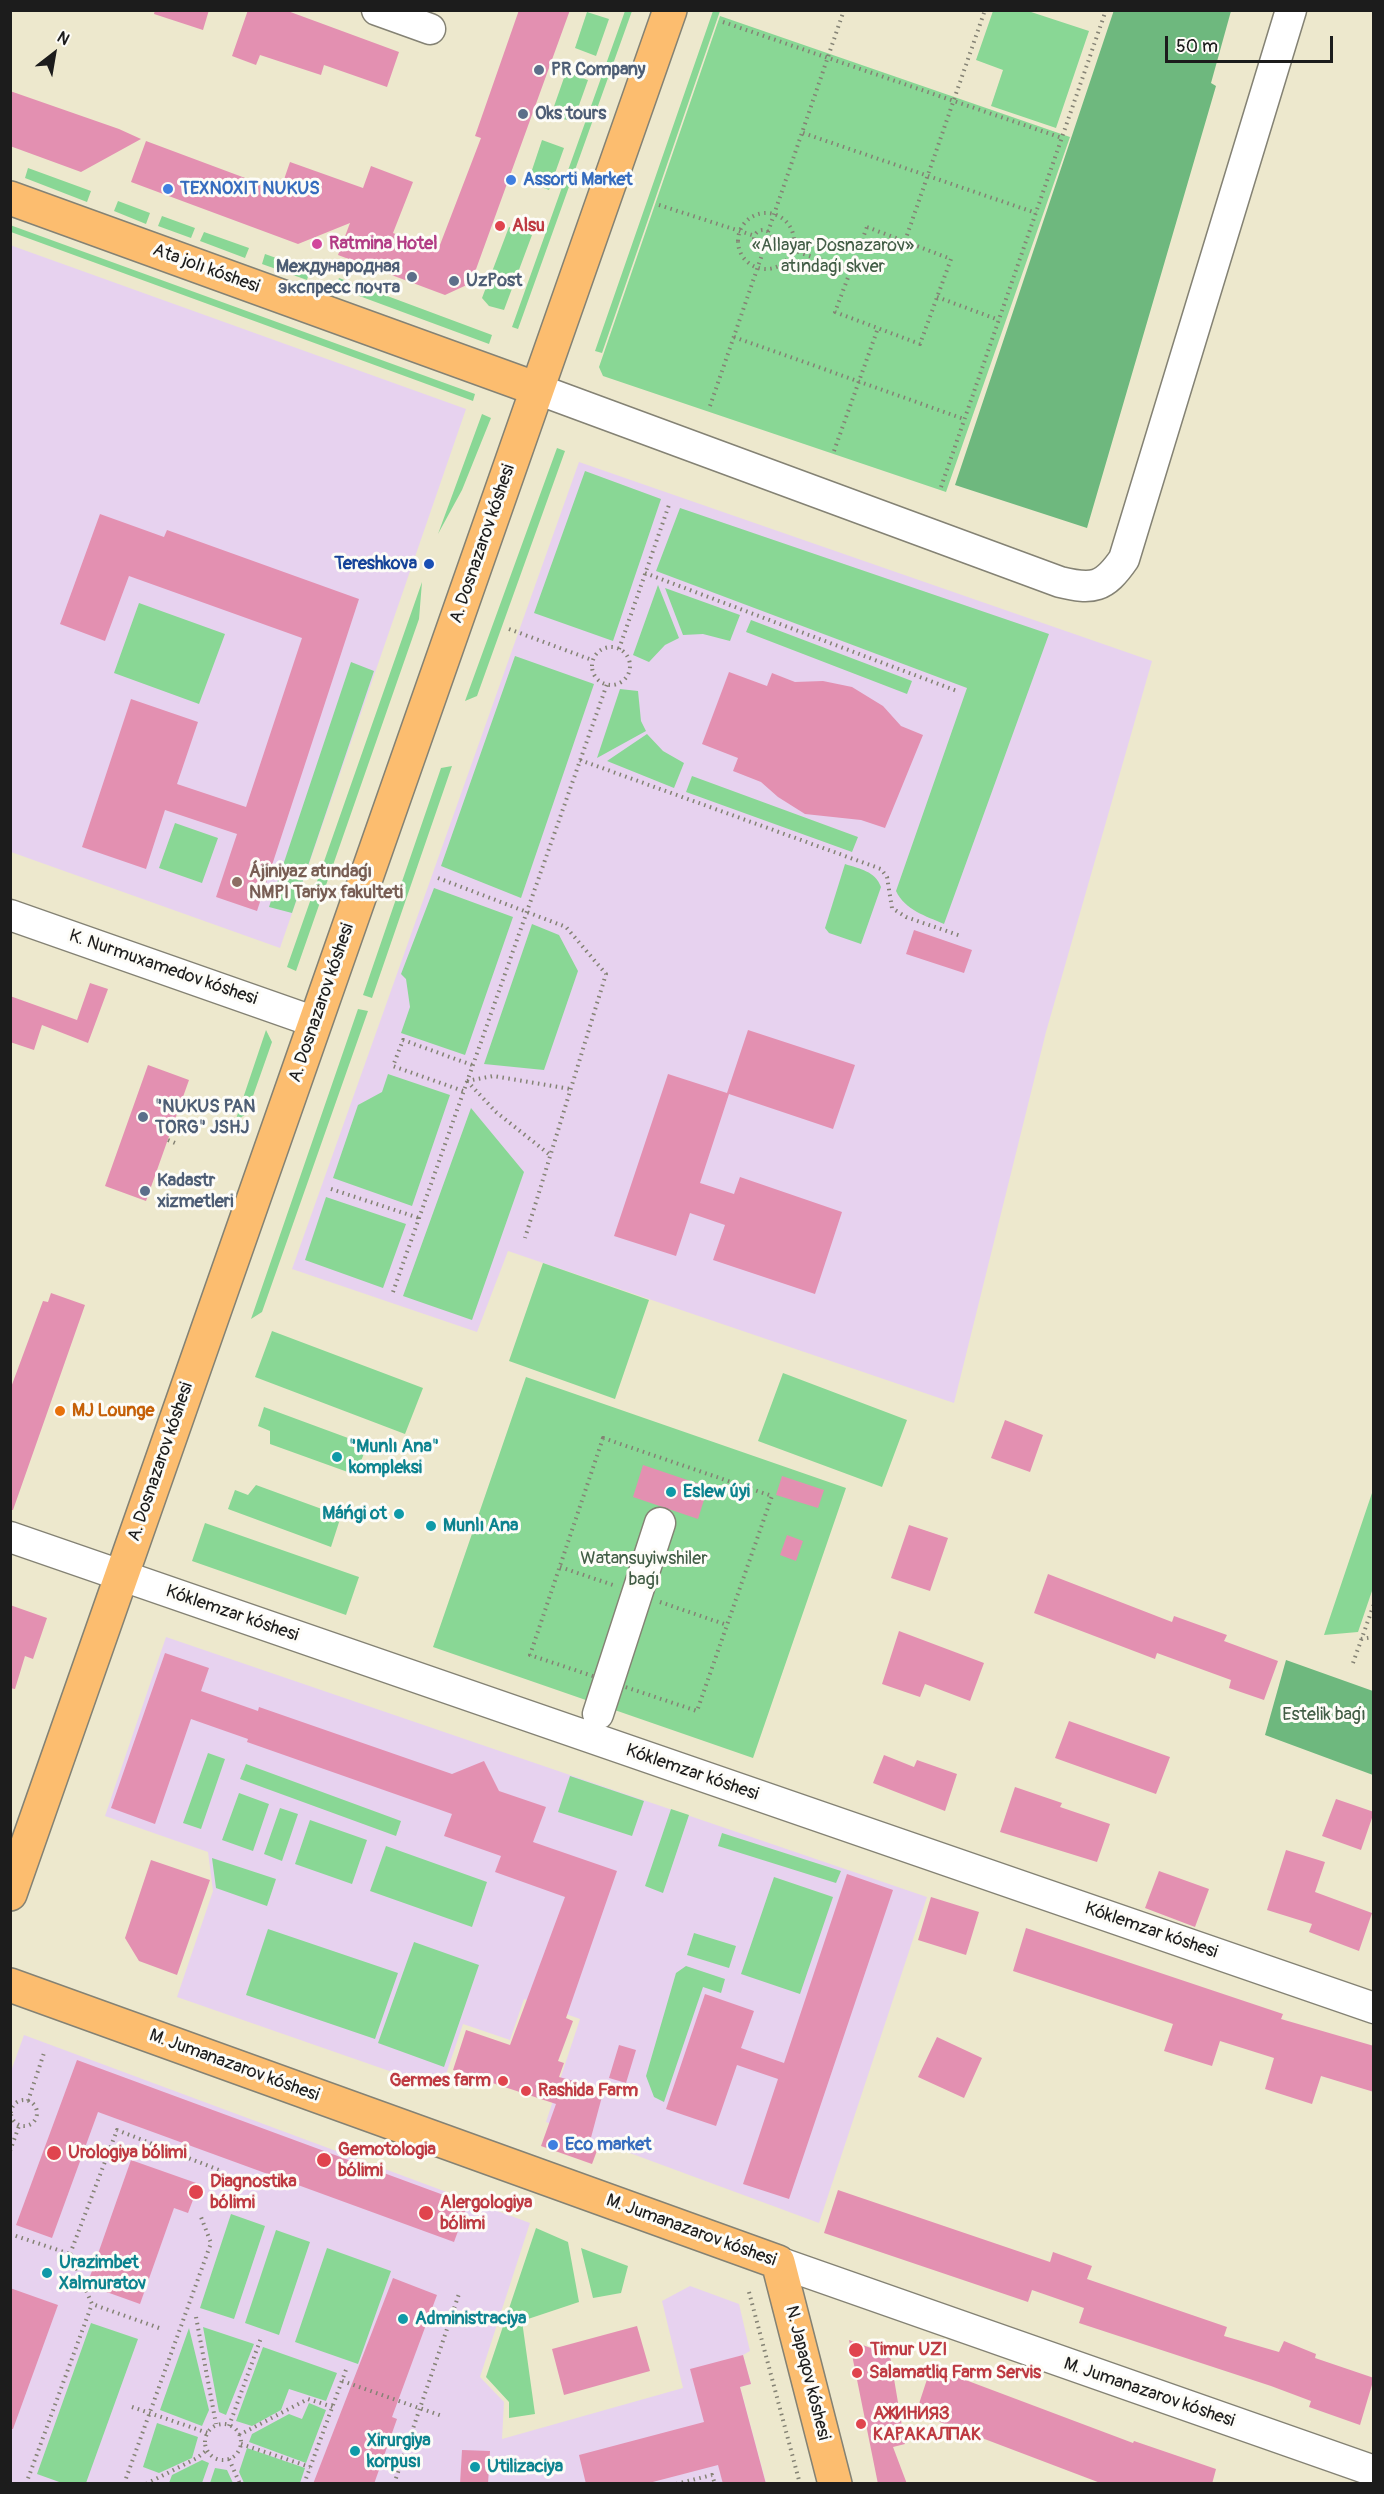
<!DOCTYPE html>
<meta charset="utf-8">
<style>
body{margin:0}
#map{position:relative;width:1384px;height:2494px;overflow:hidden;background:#ede8cd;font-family:Pangolin,sans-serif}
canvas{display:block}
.frame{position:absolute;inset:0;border:12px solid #1c1c1c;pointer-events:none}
.north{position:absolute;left:24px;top:24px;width:60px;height:60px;-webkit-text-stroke:4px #fdfcf7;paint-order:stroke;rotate:31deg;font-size:16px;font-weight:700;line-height:24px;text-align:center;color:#1c1c1c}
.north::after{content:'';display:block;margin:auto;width:21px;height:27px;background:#1c1c1c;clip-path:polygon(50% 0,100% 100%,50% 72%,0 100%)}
.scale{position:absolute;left:1165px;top:36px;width:168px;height:27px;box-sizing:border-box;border:3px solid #1c1c1c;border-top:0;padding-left:8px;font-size:18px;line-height:21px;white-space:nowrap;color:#1c1c1c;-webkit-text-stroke:4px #fdfcf7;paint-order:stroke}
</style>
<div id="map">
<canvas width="1384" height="2494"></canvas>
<div class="frame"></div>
<div class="north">N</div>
<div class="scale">50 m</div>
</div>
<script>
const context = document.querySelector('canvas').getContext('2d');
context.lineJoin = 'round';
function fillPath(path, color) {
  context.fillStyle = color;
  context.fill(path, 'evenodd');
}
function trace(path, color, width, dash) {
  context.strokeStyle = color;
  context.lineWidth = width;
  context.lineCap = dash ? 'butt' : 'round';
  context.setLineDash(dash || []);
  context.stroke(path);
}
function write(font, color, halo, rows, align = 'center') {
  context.font = font + ' Pangolin,sans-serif';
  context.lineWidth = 6;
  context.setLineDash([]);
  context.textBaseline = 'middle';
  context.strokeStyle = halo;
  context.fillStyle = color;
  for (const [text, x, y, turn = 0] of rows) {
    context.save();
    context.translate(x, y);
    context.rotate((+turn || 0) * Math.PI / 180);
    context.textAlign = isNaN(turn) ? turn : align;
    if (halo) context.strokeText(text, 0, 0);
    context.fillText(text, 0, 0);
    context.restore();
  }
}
const built = new Path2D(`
 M10 245 466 409 280 948 11 852Z
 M579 462 1152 661 1046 1032 954 1403 508 1251 477 1332 292 1269Z
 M166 1637 927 1897 819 2223 546 2122 580 2019 524 1999 510 2040 463 2024 441 2089 177 1997 213 1891 208 1852 105 1816Z
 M24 2035 530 2223 480 2377 504 2402 502 2439 683 2388 662 2301 690 2286 739 2304 750 2351 743 2355 751 2384 740 2387 766 2483 11 2484 10 2074Z`);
const green = new Path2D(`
 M625 11H632L518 329 512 327Z
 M713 11H720L602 353 595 351Z
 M993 11H1028L1089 31 1056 128 991 106 1003 70 976 60Z
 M587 12 609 19 596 56 575 48Z
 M720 16 1070 137 946 492 603 376 599 367Z
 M566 72 588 80 573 122 551 115Z
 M542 140 564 148 549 190 528 182Z
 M28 168 91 191 87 202 25 178Z
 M118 201 150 213 146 224 114 211Z
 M162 216 195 228 191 238 158 226Z
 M10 225 475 394 473 401 11 232Z
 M509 227 532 235 504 310 489 306 482 298Z
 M204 232 249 248 245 258 200 241Z
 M265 254 310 270 307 280 262 264Z
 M339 278 492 335 489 344 335 287Z
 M482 414 491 418 462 490 438 534Z
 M557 448 565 451 477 696 465 701Z
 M585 471 661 499 613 641 534 613Z
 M680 508 1049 634 944 924C926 916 905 910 896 891L967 688 656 571Z
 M422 582 419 619 296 971 287 967Z
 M658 585 679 638 665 645 649 662 633 655Z
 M665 588 740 615 730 641 703 634 683 635Z
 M139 603 225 634 199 704 114 673Z
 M751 620 912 681 907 694 746 632Z
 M515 656 594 684 521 898 441 866Z
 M351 662 374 671 292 913 269 907Z
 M620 689 638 691 641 721 646 731 597 758Z
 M647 734 663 751 684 763 674 788 607 761Z
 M452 766 372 998 363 995 441 768Z
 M692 776 858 837 852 852 686 792Z
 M175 823 218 838 202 883 159 868Z
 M845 864C860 869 875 871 881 887L861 944 829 933 825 928Z
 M434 888 513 917 465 1055 401 1033 410 1007 406 979 401 974Z
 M532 924 559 935 578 971 544 1070 484 1064Z
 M358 1009 368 1011 262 1312 251 1319Z
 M266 1030 272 1042 247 1113 235 1122Z
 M388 1074 450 1095 412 1206 333 1178 358 1105 382 1092Z
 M471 1108 524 1172 472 1320 403 1296Z
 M326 1197 406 1224 383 1288 305 1260Z
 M543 1263 649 1300 615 1399 509 1361Z
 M272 1331 423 1388 405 1434 255 1377Z
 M783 1373 907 1420 882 1487 758 1441Z
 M526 1377 846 1488 753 1758 433 1647Z
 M264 1407 367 1445 356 1475 270 1444V1431L258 1426Z
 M256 1485 341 1516 331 1547 228 1509 235 1490 248 1495Z
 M1373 1490V1588L1358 1632 1324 1635Z
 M205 1523 359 1577 346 1615 192 1561Z
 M208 1753 225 1759 201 1829 183 1823Z
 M246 1764 401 1821 396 1836 240 1779Z
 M570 1776 644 1801 632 1836 558 1812Z
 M239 1793 269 1804 253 1851 222 1840Z
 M280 1808 298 1814 282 1861 264 1854Z
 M671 1809 689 1815 663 1893 645 1886Z
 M310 1820 367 1840 352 1884 295 1864Z
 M722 1833 841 1871 836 1883 718 1846Z
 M386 1846 487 1882 472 1927 370 1891Z
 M212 1858 276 1879 267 1906 216 1888Z
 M774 1877 833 1897 800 1994 741 1974Z
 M268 1929 398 1973 375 2039 246 1995Z
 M694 1933 736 1946 729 1968 687 1955Z
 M414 1942 479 1965 444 2067 378 2043Z
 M686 1966 725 1979 721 1993 703 1987 664 2102 654 2097 646 2076 676 1973Z
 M231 2214 265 2226 234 2319 200 2308Z
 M536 2228 568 2242 579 2302 522 2321 535 2414 509 2418V2402L486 2377Z
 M276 2230 310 2242 279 2335 245 2323Z
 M327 2248 391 2271 358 2364 295 2342Z
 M581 2248 628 2266 621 2293 593 2298Z
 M91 2323 138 2339 86 2483H62L37 2474Z
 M203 2327 254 2344 226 2415 219 2412Z
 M189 2328 209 2410 202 2426 160 2410Z
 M263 2347 337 2373 326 2401 289 2389 281 2410 252 2426 236 2421Z
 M309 2403 326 2410 306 2463 249 2442 252 2434 289 2414 302 2419Z
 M157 2423 198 2437 192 2458 159 2473 143 2467Z
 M247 2448 305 2468 300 2483H244L239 2472Z
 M202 2460 209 2463 202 2483H169L172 2475Z
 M215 2468 227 2470 233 2483H210Z`);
const forest = new Path2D(`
 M1114 10 1231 11 1211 83 1216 86 1087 528 955 485Z
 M1286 1660 1373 1691V1775L1265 1735Z`);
const building = new Path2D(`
 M155 10H209L203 30 154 14Z
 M248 10H285L399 52 387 87 324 65 321 75 260 55 256 65 232 56Z
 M519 10H570L471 283 445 295 338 255 350 223 298 244 131 182 146 141 280 191 290 162 363 188 371 166 413 182 393 233 438 250 481 138 475 136Z
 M10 91 119 129 141 139 81 172 10 146Z
 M100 514 164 537 167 530 359 599 257 911 216 897 237 834 165 810 146 869 82 847 131 699 198 722 177 784 246 807 302 638 129 576 105 641 60 624Z
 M729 672 767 686 772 673 795 682 823 681 852 687 883 706 901 726 923 735 885 828 861 820 805 814 778 797 761 782 733 771 738 758 702 744Z
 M914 930 972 950 964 973 906 954Z
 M90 983 108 989 88 1043 42 1025 34 1050 10 1042V996L77 1020Z
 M748 1030 855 1065 833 1129 729 1094 700 1183 734 1194 740 1177 842 1212 815 1294 713 1260 725 1225 690 1213 676 1256 614 1236 668 1074 727 1093Z
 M148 1065 189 1080 146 1201 105 1186Z
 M51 1293 85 1305 13 1510H10V1390L43 1301 48 1302Z
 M1005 1420 1043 1435 1030 1472 991 1458Z
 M643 1465 708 1487 698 1519 633 1497Z
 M782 1476 824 1490 818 1508 776 1495Z
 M909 1525 948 1538 930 1591 891 1578Z
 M787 1535 803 1541 796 1561 780 1555Z
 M1048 1574 1172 1622 1174 1616 1227 1635 1224 1641 1278 1661 1264 1700 1229 1688 1231 1680 1157 1653 1155 1659 1034 1613Z
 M10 1605 47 1618 33 1659 25 1656 15 1689 10 1688Z
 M899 1631 984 1663 970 1701 925 1684 920 1697 882 1684Z
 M165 1653 209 1668 201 1691 258 1711 259 1707 452 1774 484 1761 499 1791 546 1807 533 1842 617 1871 566 2018 573 2021 558 2061 564 2063 559 2077 604 2089 589 2145 598 2148 592 2164 541 2146 556 2104 453 2070 466 2030 510 2045 565 1897 495 1872 501 1856 444 1836 452 1814 247 1742 248 1739 191 1719 155 1824 111 1808Z
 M1069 1721 1170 1757 1156 1794 1055 1758Z
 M884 1755 914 1767 917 1760 957 1774 945 1811 873 1783Z
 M1015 1787 1062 1803 1060 1807 1110 1824 1097 1862 1000 1832Z
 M1336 1799 1374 1812 1361 1850 1322 1836Z
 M1286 1850 1325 1862 1315 1892 1372 1913 1359 1951 1309 1932 1312 1924 1267 1910Z
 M151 1860 210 1880 177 1975 139 1961 125 1938Z
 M1159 1871 1209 1889 1195 1927 1145 1908Z
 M847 1874 893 1890 789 2199 743 2184 778 2079 737 2065 716 2126 666 2109 705 1994 754 2011 741 2048 784 2063Z
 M931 1897 979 1912 966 1955 918 1940Z
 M1026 1928 1283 2014 1281 2019 1374 2046V2092L1321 2076 1312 2104 1265 2089 1274 2058 1220 2041 1212 2066 1164 2051 1173 2024 1013 1971Z
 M937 2037 982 2058 964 2098 918 2077Z
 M619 2045 636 2050 626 2083 609 2078Z
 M77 2060 468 2204 454 2242 98 2112 52 2238 16 2225Z
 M131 2160 199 2184 188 2213 174 2208 140 2304 87 2285Z
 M838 2190 1050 2262 1053 2252 1092 2266 1087 2279 1227 2327 1224 2336 1279 2352 1284 2341 1316 2354 1315 2358 1374 2378 1360 2425 1309 2407 1311 2401 1271 2386 1079 2323 1084 2308 1032 2290 1028 2302 824 2233Z
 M393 2278 437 2295 392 2417 397 2419 374 2484H313Z
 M10 2288 58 2305 13 2429H10Z
 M637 2326 650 2371 564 2395 552 2349Z
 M849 2340 890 2355 905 2444 893 2447 907 2484H878Z
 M743 2355 751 2384 740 2387 766 2484H723L718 2465 645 2484H586L579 2455 704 2422 690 2369Z
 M931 2367 1133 2443 1134 2441 1216 2469 1212 2484H1103L916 2413Z
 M462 2450 490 2451 488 2484H460Z`);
const path = new Path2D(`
 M723 22 1062 138
 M803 133 1036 213
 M659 205 755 236
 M738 241a28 28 0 1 1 56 0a28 28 0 1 1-56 0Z
 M867 227 951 259 920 344 835 312Z
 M754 239a9 9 0 1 1 18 0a9 9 0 1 1-18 0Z
 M768 232 844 10
 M905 241 985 10
 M792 250 851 270
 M937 297 999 320
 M734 337 964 419
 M710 406 764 249
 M834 451 878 328
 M941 487 1106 10
 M645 573 957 691
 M509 629 592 660
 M592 666a19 19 0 1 1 38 0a19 19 0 1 1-38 0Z
 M619 649 670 502
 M580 760 881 869 887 877 892 908 906 917 961 936
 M438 878 566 927 606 974 525 1238
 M467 1081 496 1112 550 1155
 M467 1081 493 1076 570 1089
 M463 1091 393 1066 403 1040 472 1065
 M168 1140 175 1143
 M331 1189 419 1218
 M393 1292 607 684
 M603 1438 772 1496 697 1711 530 1655Z
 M560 1567 613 1585
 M660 1602 727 1625
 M1361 1639 1374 1637
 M1353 1663 1374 1604
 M11 2113a13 13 0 1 1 26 0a13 13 0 1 1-26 0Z
 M28 2101 45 2050
 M10 2151 19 2126
 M10 2234 70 2254
 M749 2292 800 2484
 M196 2317 216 2424
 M159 2328 92 2304 70 2254 117 2130 219 2170
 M342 2381 442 2416
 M132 2407 208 2433
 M205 2442a18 18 0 1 1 36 0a18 18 0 1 1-36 0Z
 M229 2426 261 2338
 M239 2435 308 2399 333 2407
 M241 2444 310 2467
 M229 2459 240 2484
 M26 2484 92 2304
 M124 2484 211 2243 201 2217
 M146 2484 197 2458 207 2450
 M304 2484 347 2367
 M394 2484 460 2291
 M676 2484 712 2475 715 2484`);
const minor = new Path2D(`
 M377 10 430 29
 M537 389 1060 582C1093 590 1104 588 1124 559L1291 10
 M10 915 315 1022
 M10 1537 1374 2008
 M598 1714 660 1523
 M778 2262 1374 2471`);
const major = new Path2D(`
 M10 198 537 389
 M10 1894 670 10
 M10 1985 778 2262 835 2484`);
const markers = [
 [539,70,6,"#5c6f8a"],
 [523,114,6,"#5c6f8a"],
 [511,180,6,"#3f7fe0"],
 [168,189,6,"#3f7fe0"],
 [500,226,6,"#e0444e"],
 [317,244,6,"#d1479c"],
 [412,277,6,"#5c6f8a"],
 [454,281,6,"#5c6f8a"],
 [429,564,6,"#1a4fb4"],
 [237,882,6,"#8d6e63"],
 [143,1117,6,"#5c6f8a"],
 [145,1191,6,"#5c6f8a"],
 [60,1411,6,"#e8710a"],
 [337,1457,6,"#0f9aa8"],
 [671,1492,6,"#0f9aa8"],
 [399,1514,6,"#0f9aa8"],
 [431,1526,6,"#0f9aa8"],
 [503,2081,6,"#e0444e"],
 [526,2091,6,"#e0444e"],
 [553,2145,6,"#3f7fe0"],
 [54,2153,8,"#e0444e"],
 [324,2160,8,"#e0444e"],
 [196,2192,8,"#e0444e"],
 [426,2213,8,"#e0444e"],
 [47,2273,6,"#0f9aa8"],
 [403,2319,6,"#0f9aa8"],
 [856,2350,8,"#e0444e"],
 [857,2373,6,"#e0444e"],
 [861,2424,6,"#e0444e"],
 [355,2451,6,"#0f9aa8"],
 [475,2467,6,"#0f9aa8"]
];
const serviceNames = [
 ["PR Company",551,70],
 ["Oks tours",535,114],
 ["Международная",400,267,"right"],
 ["экспресс почта",400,288,"right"],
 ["UzPost",466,281],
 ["\"NUKUS PAN",155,1107],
 ["TORG\" JSHJ",155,1128],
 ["Kadastr",157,1181],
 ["xizmetleri",157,1202]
];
const shopNames = [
 ["Assorti Market",523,180],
 ["TEXNOXIT NUKUS",180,189],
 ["Eco market",565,2145]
];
const healthNames = [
 ["Alsu",512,226],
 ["Germes farm",491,2081,"right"],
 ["Rashida Farm",538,2091],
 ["Gemotologia",338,2150],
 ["bólimi",338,2171],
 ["Urologiya bólimi",68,2153],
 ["Diagnostika",210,2182],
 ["bólimi",210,2203],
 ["Alergologiya",440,2203],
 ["bólimi",440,2224],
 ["Timur UZI",870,2350],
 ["Salamatliq Farm Servis",869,2373],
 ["АЖИНИЯЗ",873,2414],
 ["КАРАКАЛПАК",873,2435]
];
const hotelNames = [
 ["Ratmina Hotel",329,244]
];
const parkNames = [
 ["«Allayar Dosnazarov»",833,246],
 ["atındaǵı skver",833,267],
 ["Watansuyiwshiler",644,1559],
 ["baǵı",644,1580],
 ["Estelik baǵı",1324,1715]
];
const streetNames = [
 ["Ata jolı kóshesi",206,269,20],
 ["A. Dosnazarov kóshesi",483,544,-71],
 ["K. Nurmuxamedov kóshesi",163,968,19],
 ["A. Dosnazarov kóshesi",322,1003,-71],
 ["A. Dosnazarov kóshesi",161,1462,-71],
 ["Kóklemzar kóshesi",232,1614,19],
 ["Kóklemzar kóshesi",692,1773,19],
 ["Kóklemzar kóshesi",1151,1931,19],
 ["M. Jumanazarov kóshesi",234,2066,20],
 ["M. Jumanazarov kóshesi",691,2231,20],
 ["N. Japaqov kóshesi",807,2373,76],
 ["M. Jumanazarov kóshesi",1149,2393,19]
];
const transitNames = [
 ["Tereshkova",417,564]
];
const educationNames = [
 ["Ájiniyaz atındaǵı",249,872],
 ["NMPI Tariyx fakulteti",249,893]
];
const foodNames = [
 ["MJ Lounge",72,1411]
];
const cultureNames = [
 ["\"Munlı Ana\"",349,1447],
 ["kompleksi",349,1468],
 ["Eslew úyi",683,1492],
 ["Máńgi ot",387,1514,"right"],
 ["Munlı Ana",443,1526],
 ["Urazimbet",59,2263],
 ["Xalmuratov",59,2284],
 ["Administraciya",415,2319],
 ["Xirurgiya",367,2441],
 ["korpusı",367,2462],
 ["Utilizaciya",487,2467]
];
fillPath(built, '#e7d2ef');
fillPath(green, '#89d795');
fillPath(forest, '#6eb87e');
fillPath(building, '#e390b1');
trace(minor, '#848274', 33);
trace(major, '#848274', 36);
trace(path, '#848274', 4, [1.5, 4.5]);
trace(minor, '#fff', 30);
trace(major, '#fcbd6f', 33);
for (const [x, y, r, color] of markers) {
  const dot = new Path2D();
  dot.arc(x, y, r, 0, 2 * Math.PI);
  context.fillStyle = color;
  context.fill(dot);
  trace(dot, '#fdfcf7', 2);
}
write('bold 18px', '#4e5e75', '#fdfcf7', serviceNames, 'left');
write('bold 18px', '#366cbe', '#fdfcf7', shopNames, 'left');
write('bold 18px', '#be3a42', '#fdfcf7', healthNames, 'left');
write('bold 18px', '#b23c85', '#fdfcf7', hotelNames, 'left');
write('18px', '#425d46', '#fdfcf7', parkNames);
write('18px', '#1c1c1c', '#fdfcf7', streetNames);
write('bold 18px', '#164399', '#fdfcf7', transitNames, 'right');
write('bold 18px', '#785e54', '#fdfcf7', educationNames, 'left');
write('bold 18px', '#c56008', '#fdfcf7', foodNames, 'left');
write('bold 18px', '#0d838f', '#fdfcf7', cultureNames, 'left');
</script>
